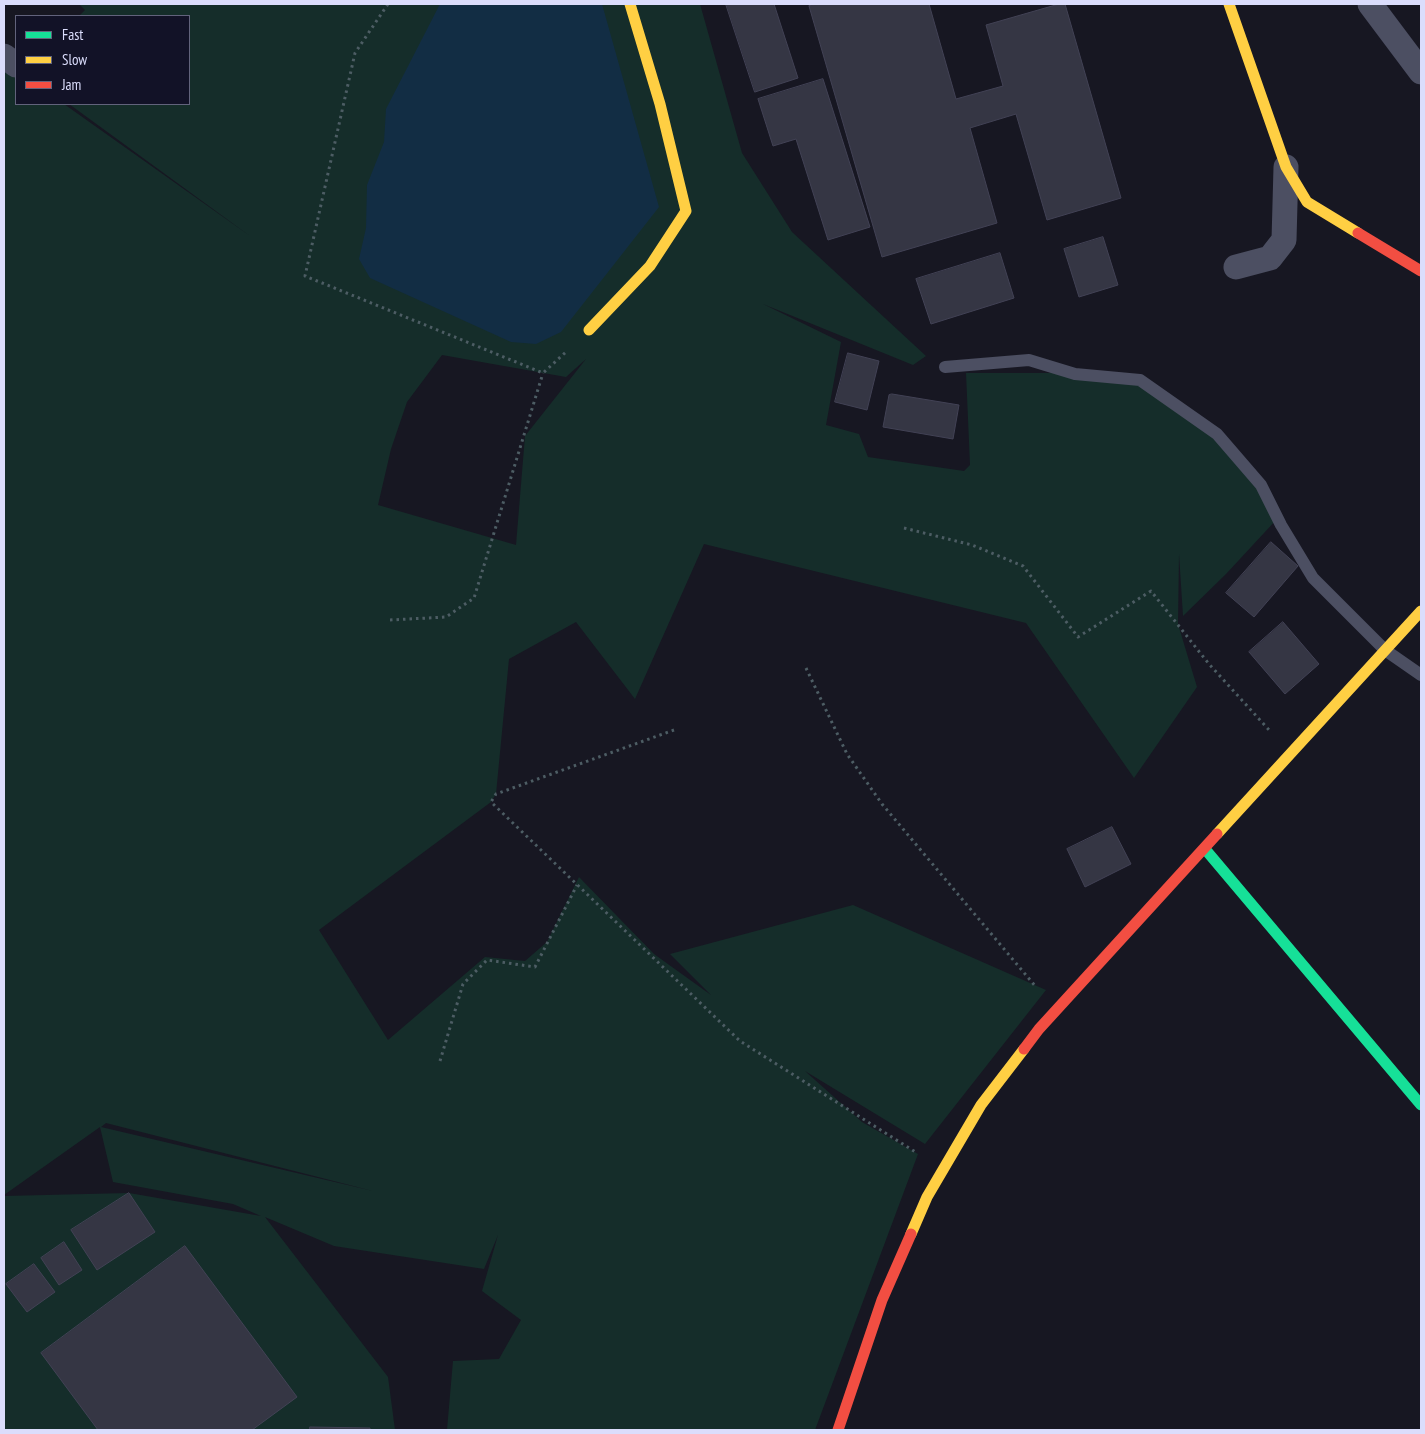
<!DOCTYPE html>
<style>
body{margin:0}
#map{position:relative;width:1425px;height:1434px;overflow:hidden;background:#171722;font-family:"PT Sans Narrow",sans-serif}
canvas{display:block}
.frame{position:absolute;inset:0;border:5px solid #dbddfc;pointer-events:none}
.legend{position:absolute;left:15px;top:15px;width:175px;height:90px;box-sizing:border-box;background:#121227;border:1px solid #62637c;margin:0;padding:6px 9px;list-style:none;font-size:15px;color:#dbddfc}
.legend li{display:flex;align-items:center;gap:10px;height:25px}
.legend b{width:25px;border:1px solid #62637c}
</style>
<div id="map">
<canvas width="1425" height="1434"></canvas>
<div class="frame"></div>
<ul class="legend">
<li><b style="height:6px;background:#16e098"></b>Fast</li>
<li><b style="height:6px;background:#ffcf43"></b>Slow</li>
<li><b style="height:6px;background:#f24e42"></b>Jam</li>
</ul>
</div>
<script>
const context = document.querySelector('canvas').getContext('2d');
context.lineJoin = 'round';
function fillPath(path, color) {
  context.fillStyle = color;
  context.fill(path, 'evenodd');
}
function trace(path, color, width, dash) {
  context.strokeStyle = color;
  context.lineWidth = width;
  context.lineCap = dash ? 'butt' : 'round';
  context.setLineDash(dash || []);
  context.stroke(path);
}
const green = new Path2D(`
 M79 4H700L742 153 792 232 926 356 913 365 763 304 841 342 826 425 859 434 868 457 964 471 970 465 966 373H1067L1140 380 1217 434 1261 485 1277 519 1226 574 1183 616 1179 554 1178 624 1197 687 1134 778 1026 623 704 544 635 699 576 622 509 659 496 794 491 802 319 930 388 1040 485 957 525 961 547 942 579 877 654 954 711 995 670 954 853 905 1046 990 925 1144 805 1071 862 1122 918 1154 815 1430H447L453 1361 499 1359 521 1320 482 1291 498 1235 484 1269 334 1246 265 1217 388 1377 395 1430H4V1196L129 1193 261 1216 233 1204 113 1182 100 1127 4 1195V57L16 70V104H64L250 236 69 104H189V16H79L85 10ZM442 355 566 377 586 359 525 436 516 545 378 505 391 449 407 402ZM106 1123 373 1191 101 1127Z`);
const water = new Path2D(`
 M440 4H602L659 207 561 332 536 344 511 342 370 278 359 259 366 228 367 185 384 142 386 109Z`);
const building = new Path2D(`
 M726 4H774L798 78 755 92Z
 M817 4H929L956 99 1003 86 986 25 1059 4H1065L1121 198 1047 220 1016 114 970 128 997 223 882 257 809 6Z
 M823 79 870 227 828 240 796 139 773 146 758 99Z
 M1103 237 1118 285 1079 297 1064 249Z
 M1000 253 1014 298 931 324 916 279Z
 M848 353 879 361 867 410 835 402Z
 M892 394 959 405 953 439 883 427 889 395Z
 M1271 542 1298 566 1254 617 1226 593Z
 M1283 622 1319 664 1285 694 1249 652Z
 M1112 827 1131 864 1085 887 1067 849Z
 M129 1193 155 1232 97 1270 71 1230Z
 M64 1242 82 1270 59 1285 41 1258Z
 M185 1246 297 1397 252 1430H98L41 1353Z
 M34 1264 55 1292 27 1312 6 1284Z
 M310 1427 370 1428V1430H310Z`);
const path = new Path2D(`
 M388 4 355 53 305 276 543 373 567 351
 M904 528 972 545 1023 566 1078 637 1151 591 1209 664 1270 731
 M390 620 446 617 474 598 543 373
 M806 668 847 754 882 804 1036 987
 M674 730 496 794 491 802 740 1041 917 1153
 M440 1061 463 984 487 960 535 967 577 885`);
const lane = new Path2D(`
 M945 367 1029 360 1075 374 1140 380 1217 434 1261 485 1281 525 1313 578 1385 650 1421 675`);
const street = new Path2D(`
 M1370 4 1421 72
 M4 56 16 65
 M1236 267 1270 258 1284 240 1286 167`);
const fast = new Path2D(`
 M1205 849 1421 1105`);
const slow = new Path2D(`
 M1229 4 1286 167 1307 202 1358 233
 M589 330 650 266 686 211 660 104 630 4
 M1217 834 1421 611
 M911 1234 927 1197 981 1105 1024 1049`);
const jam = new Path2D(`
 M1358 233 1421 271
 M1024 1049 1039 1029 1217 834
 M838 1430 882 1300 911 1234`);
fillPath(green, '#152d2a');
fillPath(water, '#122d44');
fillPath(building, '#353644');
trace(building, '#424255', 1);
trace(path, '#4d5d64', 3, [2.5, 4]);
trace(lane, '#4c4f62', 12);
trace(street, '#4c4f62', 25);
trace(fast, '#16e098', 11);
trace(slow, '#ffcf43', 11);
trace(jam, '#f24e42', 11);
</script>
